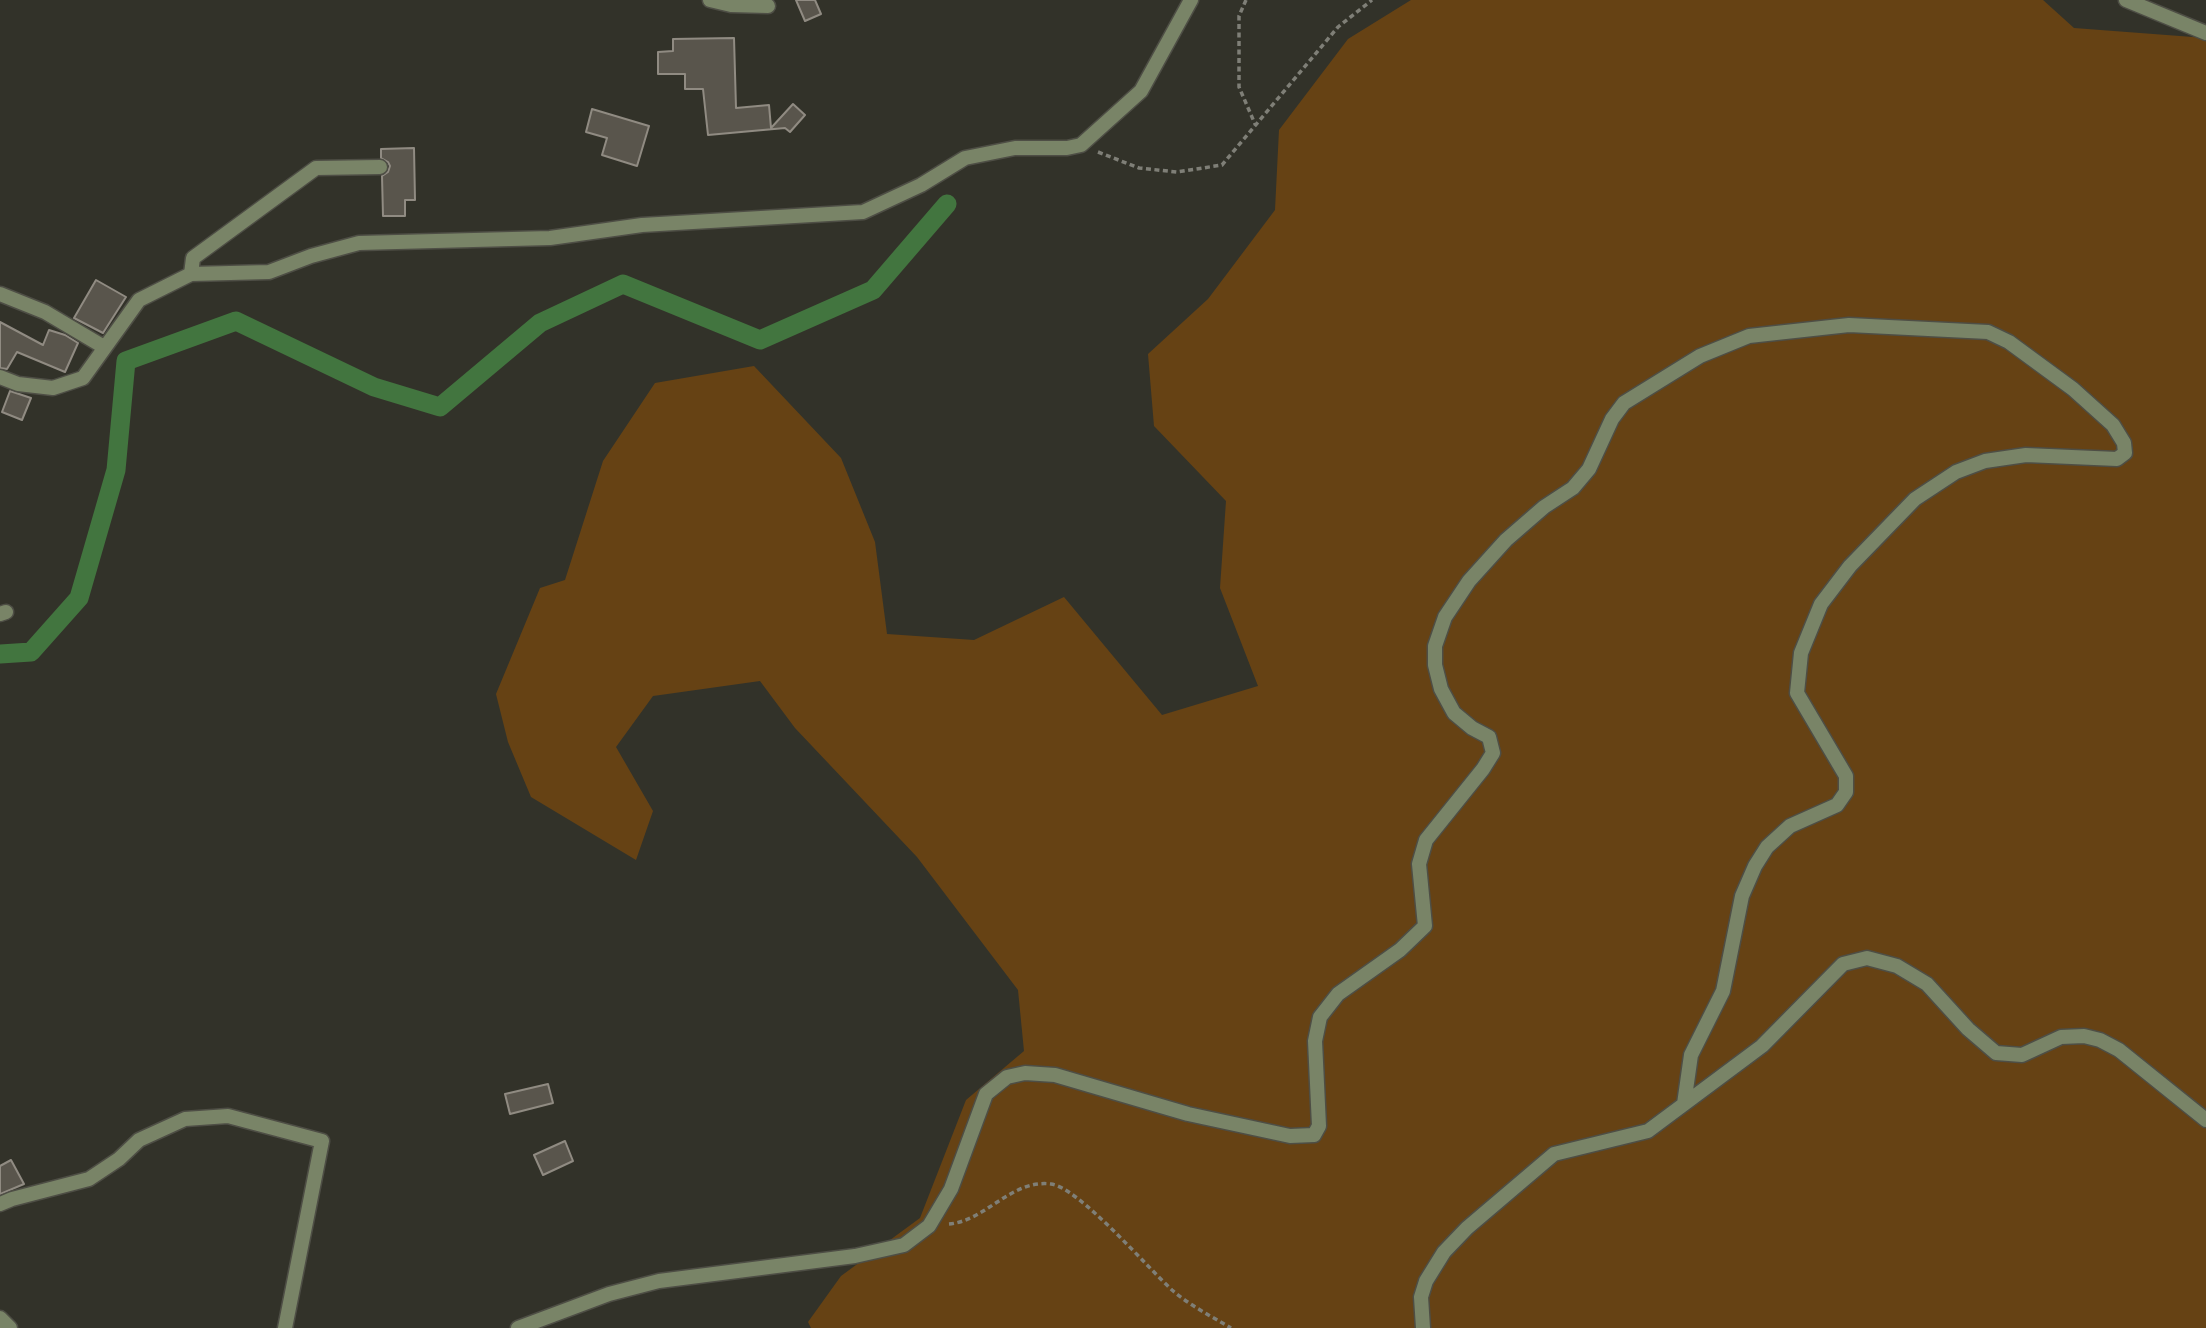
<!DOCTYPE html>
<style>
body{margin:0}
canvas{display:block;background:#323229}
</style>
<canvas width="2206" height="1328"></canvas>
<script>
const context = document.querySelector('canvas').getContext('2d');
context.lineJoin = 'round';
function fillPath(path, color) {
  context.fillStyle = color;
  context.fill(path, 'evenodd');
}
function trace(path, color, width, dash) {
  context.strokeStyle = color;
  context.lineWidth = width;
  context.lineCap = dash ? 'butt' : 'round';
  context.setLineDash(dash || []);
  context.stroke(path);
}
const green = new Path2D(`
 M1411 0H2043L2074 28 2206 38V1328H811L808 1322 841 1276 920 1218 966 1100 1024 1051 1018 990 917 857 795 728 760 681 653 696 616 747 653 811 636 860 531 797 508 742 496 694 540 588 565 580 603 461 655 383 754 366 841 458 875 542 887 634 974 640 1064 597 1162 715 1258 686 1220 588 1226 501 1154 426 1148 354 1208 299 1275 210 1279 130 1348 39Z`);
const canal = new Path2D(`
 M0 654 31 652 79 598 116 470 126 361 236 321 374 387 440 407 540 323 623 284 760 340 873 290 947 204`);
const building = new Path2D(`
 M796 0H815L821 14 805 21Z
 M734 38 736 108 769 105 771 128 793 104 805 115 790 132 785 128 708 135 703 89H685V74H658V52L673 51V39Z
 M592 109 649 126 637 166 602 155 607 138 586 132Z
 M414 148 415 200H405V216H383L382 176 388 172 390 166 388 162 381 158V149Z
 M96 280 126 297 103 333 74 318Z
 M0 322 43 345 49 330 65 335 78 343 65 372 17 352 7 369 0 368Z
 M10 391 31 398 22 420 2 412Z
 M548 1084 553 1103 510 1114 505 1094Z
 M565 1141 573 1161 543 1175 534 1155Z
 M11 1160 24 1184 0 1194V1166Z`);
const path = new Path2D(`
 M1246 0 1239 16V87L1255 124
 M1098 152 1139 168 1177 172 1222 165 1338 27 1372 0
 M949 1224C986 1221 1011 1179 1051 1184 1078 1187 1148 1268 1172 1290 1189 1305 1211 1316 1231 1328`);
const minor = new Path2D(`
 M710 0 731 5 768 6
 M2126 0 2206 33
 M191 274 193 258 316 168 380 167
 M0 294 45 312 104 347
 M0 377 18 384 53 388 83 378 139 300 191 274 269 272 311 256 359 243 550 238 642 225 863 212 921 185 965 158 1015 148H1067L1081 145 1141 91 1191 0
 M0 614 6 612
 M0 1204 12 1199 89 1179 119 1159 139 1140 185 1119 228 1116 322 1141 285 1328
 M0 1318 10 1328
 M518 1328 609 1294 659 1281 855 1256 904 1245 929 1226 951 1189 986 1094 1007 1077 1025 1073 1055 1075 1188 1114 1290 1136 1314 1135 1319 1126 1315 1041 1320 1017 1338 994 1400 950 1425 926 1419 864 1426 840 1483 769 1493 753 1489 737 1472 728 1454 713 1441 689 1435 665V646L1445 617 1469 581 1506 540 1544 507 1573 488 1589 469 1612 419 1624 403 1700 356 1749 336 1849 325 1988 332 2009 342 2073 389 2113 425 2124 443 2125 453 2117 459 2026 455 1985 461 1956 472 1915 499 1850 566 1821 604 1801 653 1797 693 1846 776V792L1837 805 1790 826 1767 847 1755 866 1742 896 1723 991 1691 1055 1684 1104
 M1423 1328 1421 1297 1426 1281 1444 1252 1467 1228 1554 1154 1648 1131 1762 1046 1843 964 1867 958 1897 966 1927 984 1968 1029 1996 1053 2022 1055 2061 1037 2084 1036 2100 1040 2119 1050 2206 1120`);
fillPath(green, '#664214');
trace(canal, '#42753f', 19);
fillPath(building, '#59554c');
trace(building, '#908b82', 2);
trace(minor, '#4e4e45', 17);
trace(path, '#7f7f77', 3.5, [5, 3.5]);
trace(minor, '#798467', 14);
</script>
